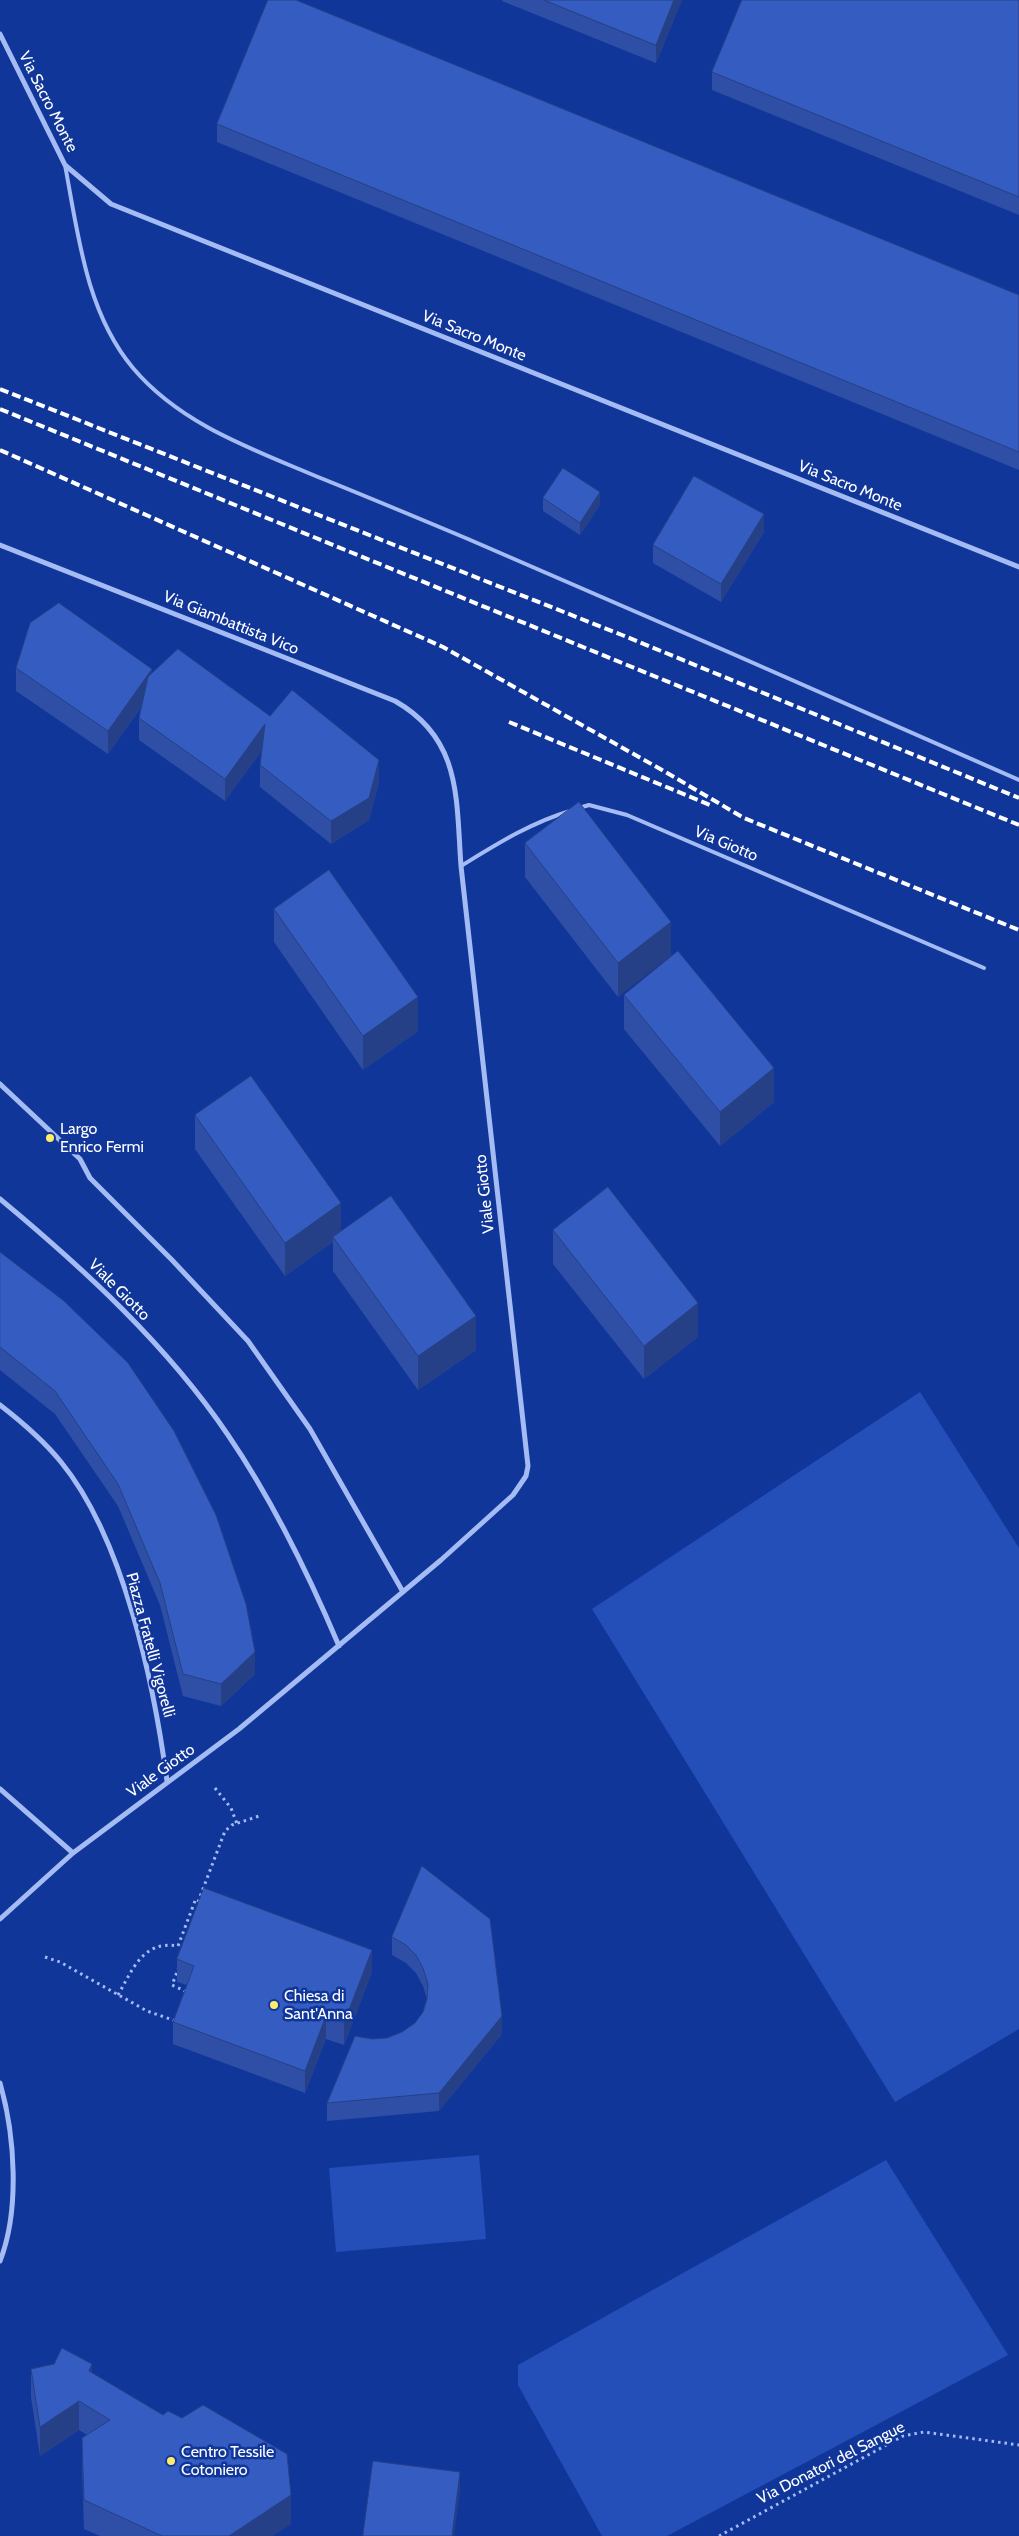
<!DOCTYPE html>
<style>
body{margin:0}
canvas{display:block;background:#11369a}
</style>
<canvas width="1019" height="2536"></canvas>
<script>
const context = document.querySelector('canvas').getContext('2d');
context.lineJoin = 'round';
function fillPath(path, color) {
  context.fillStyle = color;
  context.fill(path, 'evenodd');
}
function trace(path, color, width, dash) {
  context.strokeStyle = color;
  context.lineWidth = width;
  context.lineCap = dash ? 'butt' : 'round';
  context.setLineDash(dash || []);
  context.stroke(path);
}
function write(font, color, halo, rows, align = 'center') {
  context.font = font + ' Cabin,sans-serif';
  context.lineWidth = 5;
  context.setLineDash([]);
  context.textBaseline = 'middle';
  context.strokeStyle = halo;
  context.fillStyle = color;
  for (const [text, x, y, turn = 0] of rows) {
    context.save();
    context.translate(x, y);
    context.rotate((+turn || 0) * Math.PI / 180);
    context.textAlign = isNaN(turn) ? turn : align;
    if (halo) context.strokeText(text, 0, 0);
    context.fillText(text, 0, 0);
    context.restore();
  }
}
const green = new Path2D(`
 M920 1392 1019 1548V2029L895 2102 592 1609Z
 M479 2155 486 2239 336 2252 329 2168Z
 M886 2160 1008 2355 667 2536H602L518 2385V2365Z`);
const path = new Path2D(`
 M215 1788 231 1808 237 1824
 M198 1902 225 1831 232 1825 259 1816
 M45 1957 60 1962 147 2011 176 2021
 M179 1967 172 1985 185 1991 184 1994
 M118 1995C133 1969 143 1940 178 1946L195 1901 201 1903
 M719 2536 903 2436 924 2432 1019 2445`);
const lane = new Path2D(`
 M65 165C78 234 86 312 133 368 180 424 252 449 318 477 368 497 418 518 468 539 652 618 836 699 1019 780
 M579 808 589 805 627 815 984 968
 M461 866C497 844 530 823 570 811`);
const street = new Path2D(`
 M0 34 65 165 111 204 1019 567
 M0 545 395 701C462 739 456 799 461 866L528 1466 526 1476 513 1495 441 1560 239 1729 73 1853 0 1919
 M0 1084 80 1159 90 1178 172 1260 248 1341 310 1429 403 1592
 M0 1199C83 1268 167 1345 228 1435 273 1501 308 1573 339 1646
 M0 1405C22 1422 44 1441 61 1462 124 1539 154 1684 167 1781
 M0 1789 73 1853
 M0 2083C15 2135 20 2210 0 2261`);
const rail = new Path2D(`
 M0 389 622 635 1019 798
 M0 409 1019 825
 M0 450 443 647 662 770 744 818 1019 930
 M509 722 710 805`);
const wall = new Path2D(`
 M502 0H682L656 63 502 1Z
 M1019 0V215L712 90V72Z
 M217 124 1019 295V470L217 142Z
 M543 498 600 505 580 535 543 511Z
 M764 532 721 602 653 563V545Z
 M16 668 152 673 270 716 379 782 369 820 331 844 260 787V765L262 750 225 801 139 740V718L142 706 108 754 16 691Z
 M525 843 671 922 618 997 525 877Z
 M274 909 418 1031 363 1070 274 942Z
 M624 995 774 1102 720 1146 624 1029Z
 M195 1115 341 1232 476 1350 418 1390 333 1271V1242L285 1276 195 1149Z
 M553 1230 698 1337 644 1379 553 1264Z
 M0 1252 255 1674 221 1706 183 1696 160 1605 118 1506 55 1414 0 1370Z
 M422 1866 502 2034 439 2111 327 2121V2103L372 2039 387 2038 402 2032 415 2023 423 2012 427 1999 423 1986 416 1973 406 1963 392 1955V1937Z
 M177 1959 372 1972 344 2045 326 2039 305 2093 173 2044V2022L187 1985 177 1982Z
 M31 2369 92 2373 291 2524 272 2536H100L84 2529 82 2466V2438L87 2435 79 2430 40 2456 31 2397Z`);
const shadedWall = new Path2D(`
 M674 0H682L656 63V45Z
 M600 492V505L580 535V523Z
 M764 514V532L721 602V584Z
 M152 669V691L108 754V731Z
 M265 724V747L225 801V779Z
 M379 760V782L369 820 331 844V821Z
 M671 922V956L618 997V963Z
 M418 997V1031L363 1070V1036Z
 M774 1068V1102L720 1146V1112Z
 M341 1203V1237H333V1242L285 1276V1243Z
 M698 1303V1337L644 1379V1346Z
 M476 1316V1350L418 1390V1356Z
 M255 1652V1674L221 1706V1684Z
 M372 1950V1972L344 2045V2023Z
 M326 2016V2039L305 2093V2071Z
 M502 2016V2034L439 2111V2093Z
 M92 2364V2393L89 2371Z
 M79 2401V2430L40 2456V2427Z
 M460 2472V2490L454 2536H452Z
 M291 2495V2524L272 2536H229Z`);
const building = new Path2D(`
 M268 0H296L1019 295V452L217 124Z
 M544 0H674L656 45Z
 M742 0H1019V197L712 72Z
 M563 468 600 492 580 523 543 498Z
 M694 476 764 514 721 584 653 545Z
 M59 603 152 669 108 731 16 668 30 623Z
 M178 649 270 716 292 690 379 760 369 798 331 821 260 765 265 724 225 779 139 718 148 677Z
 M579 802 671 922 618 963 525 843Z
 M329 870 418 997 363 1036 274 909Z
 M678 951 774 1068 720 1112 624 995Z
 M251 1076 341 1203 285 1243 195 1115Z
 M608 1187 698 1303 644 1346 553 1230Z
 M391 1196 476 1316 418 1356 333 1237Z
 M0 1252 64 1301 128 1363 174 1431 216 1515 246 1604 255 1652 221 1684 183 1674 160 1583 118 1484 55 1391 0 1347Z
 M422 1866 490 1919 502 2016 439 2093 327 2103 355 2036 372 2039 387 2038 402 2032 415 2023 423 2012 427 1999 428 1984 423 1968 416 1955 406 1945 392 1937Z
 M204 1888 372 1950 344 2023 326 2016 305 2071 173 2022 194 1966 177 1959Z
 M62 2348 92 2364 89 2371 163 2415 168 2411 182 2418 203 2405 287 2454 291 2495 229 2536H162L84 2500 82 2438 110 2420 79 2401 40 2427 31 2369 54 2364Z
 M373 2461 460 2472 452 2536H363Z`);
const markers = [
 [50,1138,5,"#ffed67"],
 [274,2005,5,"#ffed67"],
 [171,2461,5,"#ffed67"]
];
const streetNames = [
 ["Via Sacro Monte",48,102,63],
 ["Via Sacro Monte",474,336,22],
 ["Via Sacro Monte",850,486,22],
 ["Via Giambattista Vico",231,623,22],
 ["Via Giotto",726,844,23],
 ["Viale Giotto",485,1194,-96],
 ["Viale Giotto",119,1290,45],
 ["Piazza Fratelli Vigorelli",150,1645,75],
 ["Viale Giotto",161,1771,-36],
 ["Via Donatori del Sangue",831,2463,-27]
];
const poiNames = [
 ["Largo",60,1129],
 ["Enrico Fermi",60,1147],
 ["Chiesa di",284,1996],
 ["Sant'Anna",284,2014],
 ["Centro Tessile",181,2452],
 ["Cotoniero",181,2470]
];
fillPath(green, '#244eb8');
trace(path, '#a4bbf4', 3, [2.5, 4]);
trace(lane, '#a4bbf4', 4);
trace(street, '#a4bbf4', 5);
trace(rail, '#fff', 4, [9, 4]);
fillPath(wall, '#2e4fa5');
fillPath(shadedWall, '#254086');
fillPath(building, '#355cc0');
trace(building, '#254086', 1);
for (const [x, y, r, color] of markers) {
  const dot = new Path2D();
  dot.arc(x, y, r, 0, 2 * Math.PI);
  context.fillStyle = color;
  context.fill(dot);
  trace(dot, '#11369a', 2);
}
write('16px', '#fff', '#11369a', streetNames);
write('16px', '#fff', '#11369a', poiNames, 'left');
</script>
